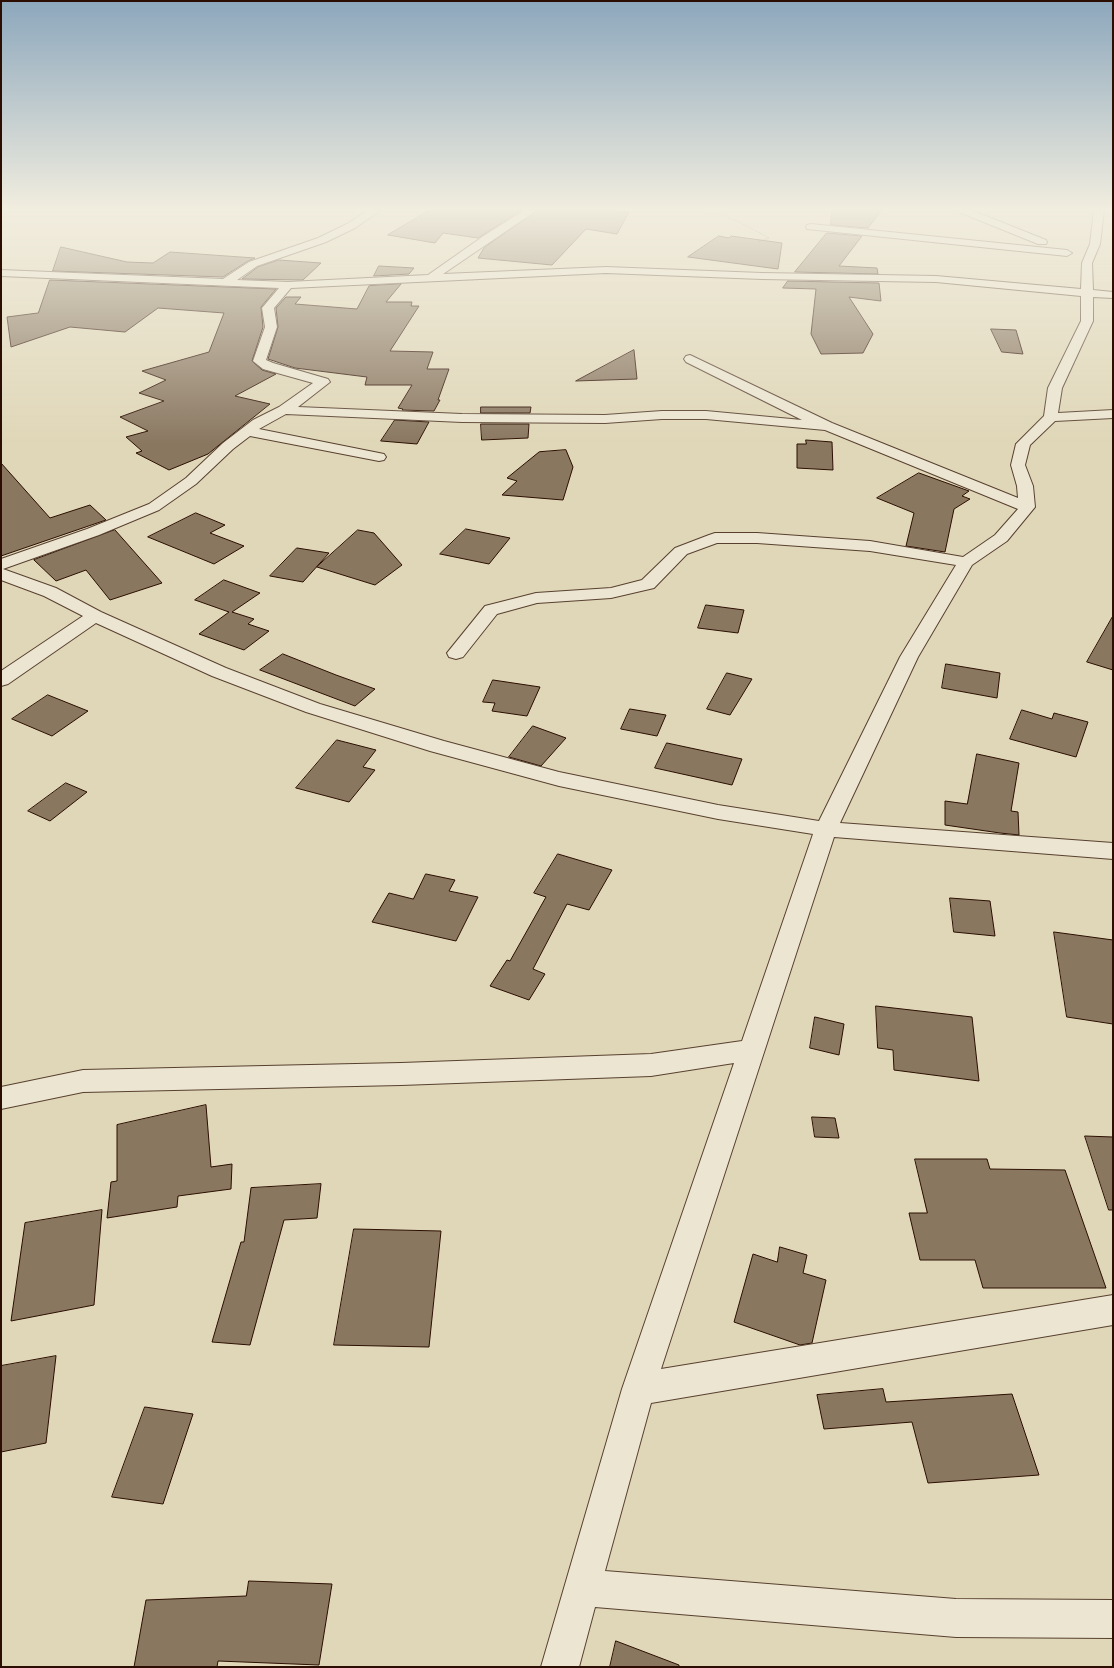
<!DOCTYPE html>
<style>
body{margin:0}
#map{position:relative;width:1114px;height:1668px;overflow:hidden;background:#e0d7b8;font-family:"Sorts Mill Goudy",serif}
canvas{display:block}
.frame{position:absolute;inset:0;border:2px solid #2b0e01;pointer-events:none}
</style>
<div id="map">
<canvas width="1114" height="1668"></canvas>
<div class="frame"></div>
</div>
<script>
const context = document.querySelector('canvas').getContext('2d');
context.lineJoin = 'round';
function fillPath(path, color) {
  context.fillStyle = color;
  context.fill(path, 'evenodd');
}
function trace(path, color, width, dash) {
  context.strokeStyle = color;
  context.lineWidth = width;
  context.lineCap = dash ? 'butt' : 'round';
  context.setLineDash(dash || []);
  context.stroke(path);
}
const building = new Path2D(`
 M430 210H522L478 238 443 233 435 243 388 235Z
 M538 210H604L629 212 617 234 586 229 552 265 478 258 484 248Z
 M832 210H882L868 228 831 225Z
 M827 233 862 236 839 266 877 268 878 274 795 272Z
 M719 236 729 238 731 236 782 243 778 269 688 257Z
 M61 247 127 262 153 263 170 252 255 258 248 261 223 277 53 271Z
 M279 260 321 263 303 280 242 279 258 267Z
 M379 266 414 268 409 274 374 276Z
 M50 280 276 289 261 307 263 327 252 361 262 370 276 374 235 396 270 404 208 454 169 470 136 453 142 451 126 437 148 431 120 417 164 401 139 393 166 380 142 371 209 352 224 313 158 308 125 332 70 327 11 347 7 317 38 313Z
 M788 281 879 283 881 301 849 297 873 334 863 353 821 354 811 334 816 289 783 288Z
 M401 284 386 302H412L411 306H419L390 351 433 352 427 369H449L438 400H440L434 411 402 410 403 409 398 408 412 385H365L367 377 295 368 268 359 278 327 276 308 286 297H301L295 304 357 309 369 286Z
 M991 329 1016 330 1023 354 1002 352Z
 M634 350 637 379 576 381Z
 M481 407H531L530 413H481Z
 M395 420 429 422 417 444 381 441Z
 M481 424H529L528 438 482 440Z
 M806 440 832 442 833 470 797 468V444H806Z
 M566 450 573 467 563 500 502 495 517 481 507 478 539 452Z
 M1 463 50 518 90 505 106 520 1 556Z
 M919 473 969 491 962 496 970 499 954 509 945 552 906 546 914 513 877 498Z
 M196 513 225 525 210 533 244 546 214 564 148 537Z
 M466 529 510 538 489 564 440 554Z
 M115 530 162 583 110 600 86 570 56 581 34 560Z
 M358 530 374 533 402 565 375 585 317 567Z
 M297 548 329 553 303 582 270 576Z
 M224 580 260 593 232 612 254 619 248 624 269 631 244 650 199 634 229 612 195 600Z
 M706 605 744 610 738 633 698 628Z
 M1113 616V670L1087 662Z
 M283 654 336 675 375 689 355 706 260 670Z
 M946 664 1000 673 997 698 942 688Z
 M727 673 752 679 730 715 707 709Z
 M493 680 540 687 527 716 492 711 495 703 483 702Z
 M48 695 88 711 52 736 12 719Z
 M630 709 666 715 657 736 621 729Z
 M1022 710 1052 719 1054 713 1088 722 1076 757 1010 739Z
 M533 726 566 738 541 766 509 757Z
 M337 740 376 750 363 767 375 770 349 802 296 788Z
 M667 743 742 759 732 785 655 768Z
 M977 754 1019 763 1011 811 1018 812 1019 835 1000 833 945 825V801L967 804Z
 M66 783 87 792 50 821 28 811Z
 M558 854 612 870 589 910 567 904 533 969 545 974 529 1000 490 986 507 960 510 961 546 897 534 893Z
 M426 874 455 880 449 891 478 897 456 941 372 922 389 893 413 899Z
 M950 898 990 901 995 936 954 932Z
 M1054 932 1113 940V1024L1067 1017Z
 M876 1006 972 1017 979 1081 894 1070 893 1050 878 1048Z
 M815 1017 844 1024 839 1055 810 1048Z
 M206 1105 211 1167 232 1164 231 1189 178 1196 177 1207 107 1218 111 1182 117 1181V1125Z
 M812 1117 835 1118 839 1138 815 1137Z
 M1085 1136 1113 1137V1210H1109Z
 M915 1159H987L990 1169 1065 1170 1106 1288H983L975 1260H920L909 1213H927Z
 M321 1184 317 1218 284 1220 250 1345 212 1342 241 1242H244L251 1188Z
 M102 1210 94 1305 11 1321 25 1223Z
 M354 1229 441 1231 429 1347 334 1345Z
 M780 1247 807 1255 803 1273 826 1280 812 1343 800 1345 734 1322 753 1254 777 1262Z
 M56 1356 46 1443 1 1452V1366Z
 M883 1389 886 1402 1012 1394 1039 1475 928 1483 912 1422 824 1429 817 1395Z
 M145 1407 193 1414 163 1504 112 1497Z
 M249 1581 332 1584 319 1665 218 1661 217 1667H134L146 1600 246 1596Z
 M616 1641 679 1665V1667H610Z`);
const path = new Path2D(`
 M707 210 739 222 769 238 758 242`);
const minor = new Path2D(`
 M369 210H381L355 228 326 242 257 266 237 280 288 282 428 275 485 235 525 210H537L443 274 606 267 762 273 936 276 1081 289 1082 263 1090 244 1094 210H1104L1100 244 1092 263 1093 290 1113 292V298L1093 297V321L1062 388 1058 413 1113 410V418L1055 421 1030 445 1025 465 1033 486 1035 507 1007 541 972 565 918 657 840 823 1113 843V859L834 837 661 1369 1113 1295V1325L651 1403 605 1571 956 1599 1113 1600V1638L956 1637 595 1607 579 1667H541L622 1389 734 1063 651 1076 401 1085 83 1092 1 1109V1087L83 1070 401 1063 651 1054 742 1041 813 834 718 819 559 786 430 751 306 712 212 676 96 623 8 684 1 686V671L83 616 44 596 1 580V559L87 529 149 504 186 478 223 443 253 420 279 407 313 383 263 369 253 361 265 327 262 308 279 288 1 276V270L223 279 249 262 318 238 347 224ZM606 273 762 279 936 282 1081 296V321L1048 388 1044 416 1016 444 1011 465 1017 486 1018 498 832 423 690 355 686 356 684 359 686 362 802 420 706 411H662L605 415 462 414 298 407 330 382 328 379 273 363 266 360 277 327 274 308 291 288ZM286 414 462 422 605 423 662 419H706L825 430 1018 509 995 535 963 557 870 541 757 533H715L709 535 675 548 642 580 611 588 536 593 485 606 447 653 449 657 456 659 463 657 497 614 537 603 611 598 654 588 687 554 717 543H757L870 551 956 565 900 657 819 821 718 805 559 772 444 741 320 704 226 668 101 612 56 588 3 569 99 535 159 510 196 484 233 449 250 436 379 461 384 460 386 457 384 454 259 429Z
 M957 210H971L1046 240 1047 242 1046 244H1038L959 212Z
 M811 224 1067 250 1072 253 1067 256 807 229 806 227 807 225Z`);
fillPath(building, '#897760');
trace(building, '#2b0e01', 1);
trace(minor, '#58402f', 2);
trace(path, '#2b0e01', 1, [0.5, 1]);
fillPath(minor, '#ebe5d1');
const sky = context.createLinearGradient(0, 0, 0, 444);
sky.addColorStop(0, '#8ca7bc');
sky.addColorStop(0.47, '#f1eddf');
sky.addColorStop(1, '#f1eddf00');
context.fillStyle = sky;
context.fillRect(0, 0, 1114, 444);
</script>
